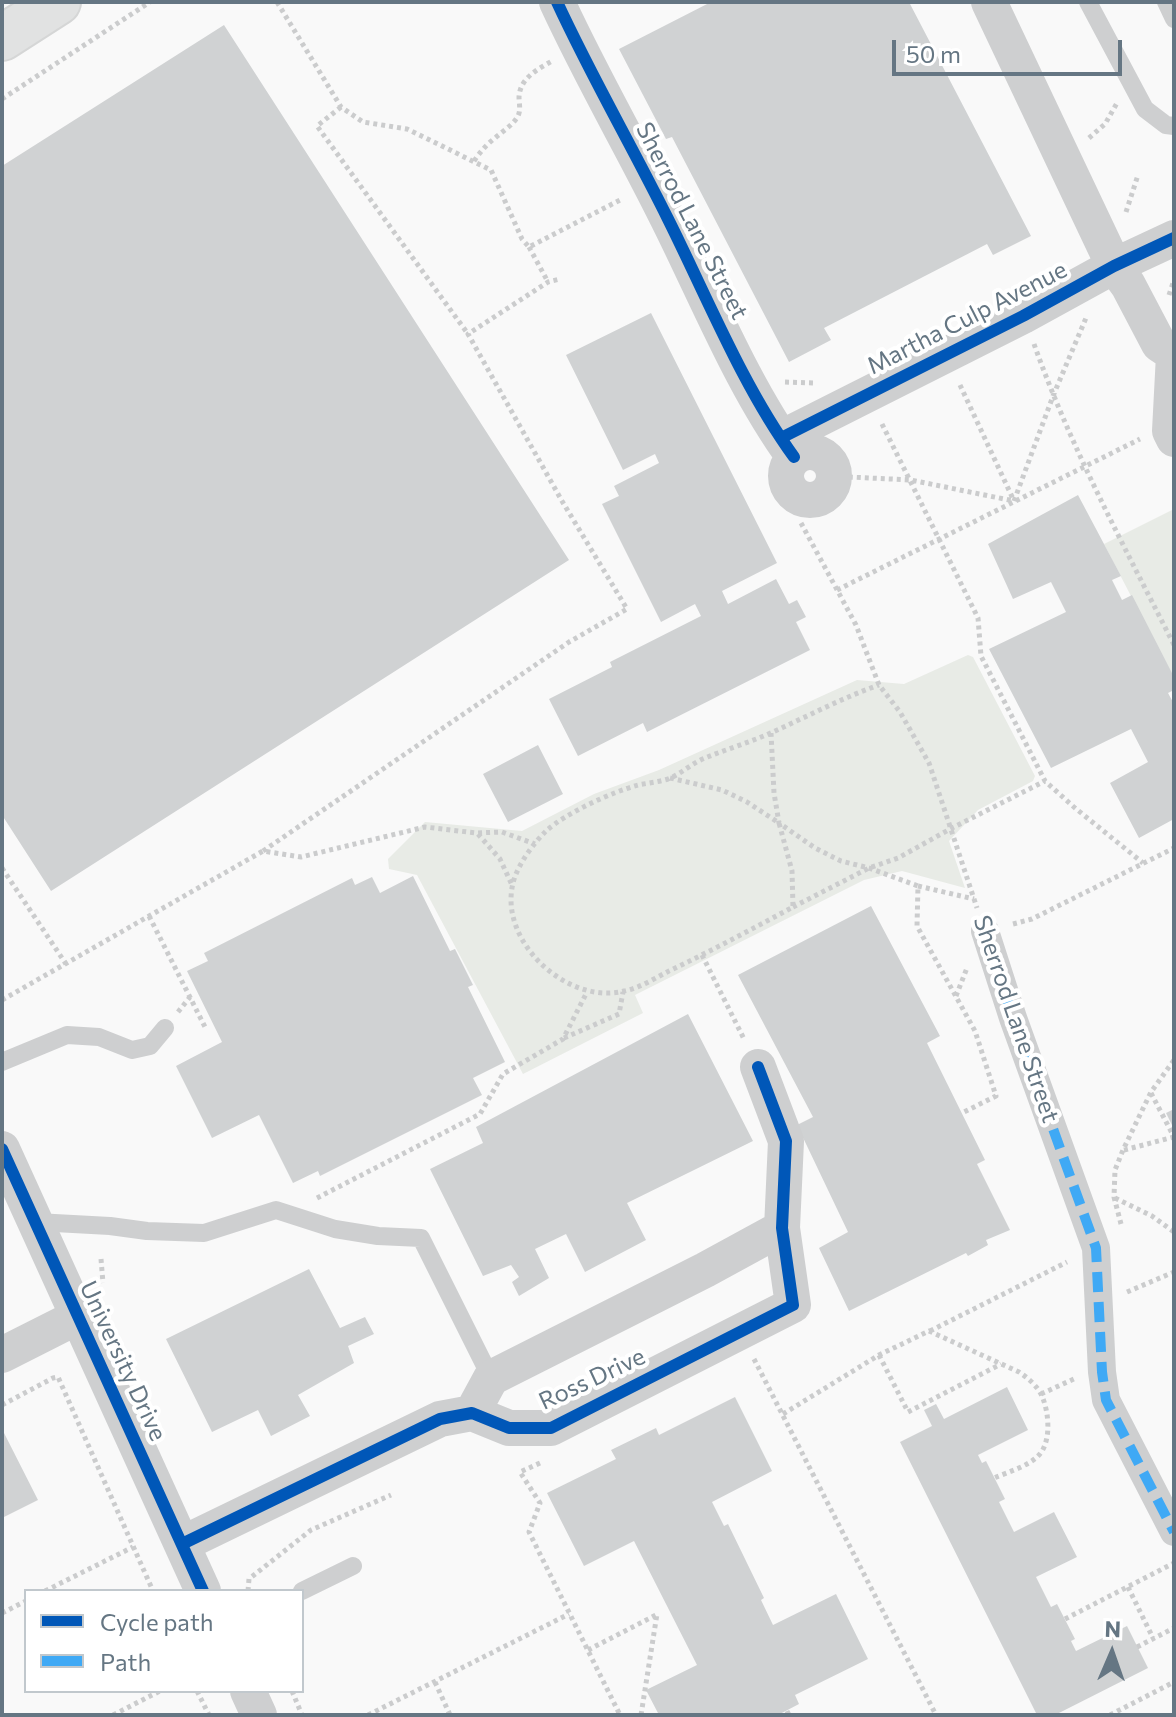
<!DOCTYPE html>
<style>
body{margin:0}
#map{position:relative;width:1176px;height:1717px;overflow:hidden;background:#f9f9f9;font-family:Commissioner,sans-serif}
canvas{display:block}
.frame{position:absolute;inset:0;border:4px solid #657683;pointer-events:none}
.legend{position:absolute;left:24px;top:1589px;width:280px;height:104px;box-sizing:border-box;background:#fff;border:2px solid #c1c8cd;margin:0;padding:10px 14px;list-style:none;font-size:24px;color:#657683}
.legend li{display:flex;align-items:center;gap:16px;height:40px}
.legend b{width:40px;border:2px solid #c1c8cd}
.north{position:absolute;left:1072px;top:1613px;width:80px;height:80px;-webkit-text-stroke:6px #fff;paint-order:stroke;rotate:2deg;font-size:22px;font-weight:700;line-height:32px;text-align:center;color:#657683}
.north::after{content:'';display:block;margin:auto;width:28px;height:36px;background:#657683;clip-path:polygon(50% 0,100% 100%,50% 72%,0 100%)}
.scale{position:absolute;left:892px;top:40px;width:230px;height:36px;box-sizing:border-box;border:4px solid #657683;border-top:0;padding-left:10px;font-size:24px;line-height:28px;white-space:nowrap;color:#657683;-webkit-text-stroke:6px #fff;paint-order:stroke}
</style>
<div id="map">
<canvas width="1176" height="1717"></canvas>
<div class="frame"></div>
<ul class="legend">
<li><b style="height:10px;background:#0057b8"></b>Cycle path</li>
<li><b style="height:10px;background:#3fa9f5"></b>Path</li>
</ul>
<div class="north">N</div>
<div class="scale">50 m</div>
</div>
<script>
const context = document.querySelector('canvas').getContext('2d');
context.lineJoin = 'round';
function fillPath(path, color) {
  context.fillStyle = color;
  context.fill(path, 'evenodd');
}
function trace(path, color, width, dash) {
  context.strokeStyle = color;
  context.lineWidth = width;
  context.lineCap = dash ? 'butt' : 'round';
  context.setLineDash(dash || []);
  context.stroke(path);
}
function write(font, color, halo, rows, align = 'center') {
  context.font = font + ' Commissioner,sans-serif';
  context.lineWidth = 8;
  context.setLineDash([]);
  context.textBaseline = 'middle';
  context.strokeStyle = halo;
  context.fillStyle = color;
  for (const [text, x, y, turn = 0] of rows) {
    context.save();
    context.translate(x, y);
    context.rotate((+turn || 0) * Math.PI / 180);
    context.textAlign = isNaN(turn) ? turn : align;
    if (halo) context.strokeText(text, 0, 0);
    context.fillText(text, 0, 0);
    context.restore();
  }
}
const green = new Path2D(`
 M1174 509V679L1104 544Z
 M968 655 973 657 1035 776 1033 781 978 810 949 841 965 888 902 871 864 880 635 995 643 1013 523 1074 417 875 389 869 388 859 425 822 522 831 594 794 659 770 857 680 904 684Z`);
const building = new Path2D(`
 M711 2H909L1031 236 993 255 987 244 824 328 831 340 789 362 672 137 666 139 619 49Z
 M224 25 569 560 51 891 2 815V166Z
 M651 313 777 563 722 591 728 604 776 579 789 604 797 600 806 617 796 622 810 650 647 732 643 723 578 756 549 699 612 667 610 662 701 616 695 604 661 622 602 504 619 496 614 486 659 463 655 454 623 470 566 355Z
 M1078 495 1121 576 1112 580 1122 600 1132 595 1174 677V690L1168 693 1174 704V819L1139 838 1110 783 1148 762 1131 729 1051 768 989 649 1066 612 1051 582 1013 599 988 544Z
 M538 745 563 794 508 822 483 774Z
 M413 876 450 951 455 949 473 985 468 987 505 1062 473 1078 482 1095 320 1176 318 1171 293 1183 259 1115 212 1138 176 1066 222 1042 187 971 208 961 204 953 352 878 355 885 372 877 380 893Z
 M871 906 940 1036 927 1043 985 1160 977 1164 1010 1230 986 1240 988 1245 968 1256 966 1253 849 1311 819 1248 848 1232 797 1125 813 1117 738 975Z
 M688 1014 753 1141 627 1203 646 1240 585 1272 566 1234 535 1249 549 1278 519 1296 512 1282 519 1277 511 1265 483 1276 430 1169 483 1143 476 1127Z
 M1174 1109V1129L1166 1113Z
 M309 1269 340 1328 365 1317 374 1334 348 1346 354 1363 298 1395 310 1416 271 1436 258 1410 212 1432 166 1339Z
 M1007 1387 1028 1430 978 1455 982 1463 986 1461 1005 1499 999 1502 1014 1532 1054 1512 1077 1557 1036 1577 1051 1607 1057 1604 1075 1639 1071 1641 1076 1651 1127 1626 1148 1668 1055 1715H1037L900 1442 932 1426 924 1410 936 1404 944 1419Z
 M735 1397 772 1471 712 1502 724 1526 728 1524 764 1598 761 1600 773 1625 836 1594 868 1659 795 1695 799 1704 778 1715H659L646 1690 697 1665 634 1541 584 1566 547 1493 616 1459 611 1450 656 1428 659 1435Z
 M2 1429 38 1500 2 1518Z`);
const path = new Path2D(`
 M277 2 341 107 363 122 407 129 491 170 522 239 529 247 622 199
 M2 99 150 2
 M341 107 317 126 468 334
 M1089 138 1105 124 1117 103
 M474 161C480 152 486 145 495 138 503 131 513 125 518 116 521 110 519 103 519 97 520 78 538 69 552 61
 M1126 212 1138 175
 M529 247 548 282
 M1169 295 1174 280
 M1034 344C1071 448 1124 546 1174 645
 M785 382 815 383
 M960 385 1014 501
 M882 424 978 618 981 656 1045 781 1075 808 1143 863
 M835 448 849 477 911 480 1014 501
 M1014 501 1053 396 1086 318
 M801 523 856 625 879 685 900 712 929 763 977 908
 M837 590 1140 439
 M771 733 774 793 779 823 815 848 841 861 869 868 918 886 917 926 975 1031 996 1096 962 1113
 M670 778 722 790 747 802 779 823 792 871 793 907C752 929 711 951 669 971 655 978 640 988 624 991 569 1005 502 945 512 888 515 868 532 845 546 831 566 813 612 792 638 785 648 783 658 782 668 779 681 774 692 763 705 758 727 749 751 742 773 732 808 716 842 698 879 685
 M478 834 500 859 512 885
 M263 851 569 642 627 609 562 501 468 334 548 282 560 279
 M2 868 66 964
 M918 886 974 899
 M793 907 869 868 898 858 952 828 1045 781
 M149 916 205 1027
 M1013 924 1032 919 1174 848
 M702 955 744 1039
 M956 996 967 968
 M2 1000 263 851 301 857 425 827 476 833 502 832 535 844
 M178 1012 190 997
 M564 1038 619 1014 623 992
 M1151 1093 1174 1137
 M1124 1150 1174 1137
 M317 1198 480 1114 503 1074 563 1039 587 992
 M1115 1198 1152 1216 1174 1232
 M1121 1224 1114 1197 1115 1170 1123 1150 1151 1092 1174 1060
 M101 1259 103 1283
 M1127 1292 1174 1272
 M930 1331 1067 1262
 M879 1355 908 1412 1001 1364
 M754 1359 936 1715
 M1041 1394 1076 1378
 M2 1405 53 1378 58 1377 153 1591
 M783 1414 879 1355 929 1331 1019 1372C1028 1378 1036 1385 1041 1394 1049 1410 1052 1441 1039 1455 1029 1466 1008 1472 994 1478
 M540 1463 520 1472 540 1503 529 1532 620 1715
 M1128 1587 1153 1638
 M45 1591 133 1547
 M248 1591 249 1579 311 1530 391 1495
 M2 1613 26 1601
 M1065 1619 1174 1563
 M1137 1647 1174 1628
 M588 1650 656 1615
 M435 1682 450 1715
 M197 1691 209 1715
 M292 1691 302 1715
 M787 1711 789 1715
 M113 1715 160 1691
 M368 1715 569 1614
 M641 1715 657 1614
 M1110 1715 1174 1682`);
const service = new Path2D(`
 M1088 2 1145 109 1166 125 1174 126
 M1166 2 1174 19
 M2 1062 67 1035 99 1037 132 1050 150 1046 165 1028
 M36 1222 110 1226 147 1231 204 1233 276 1210 335 1229 378 1236 421 1238 491 1378
 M302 1591 353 1566`);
const pedestrian = new Path2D(`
 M985 931 1013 1018 1096 1248 1102 1372 1106 1400 1174 1532`);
const minor = new Path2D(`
 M557 2C591 76 632 146 668 219 707 297 743 387 794 457
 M989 2 1114 266 1128 285 1159 344 1174 354
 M1174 355 1170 431 1174 439
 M781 438 1023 316 1114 266 1174 238
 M786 476a24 24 0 1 1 48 0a24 24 0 1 1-48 0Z
 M2 1149 203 1591
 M2 1355 79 1316
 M472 1413 491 1378 705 1270 782 1228
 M182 1544 440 1419 472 1413 509 1428H551L793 1305 782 1228 786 1141 758 1067
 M248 1691 259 1715`);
const trunk = new Path2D(`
 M2 38 58 2`);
const quiet = new Path2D(`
 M985 931 1013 1018 1096 1248 1102 1372 1106 1400 1174 1532`);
const cycleway = new Path2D(`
 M557 2C591 76 632 146 668 219 707 297 743 387 794 457
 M781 438 1023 316 1114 266 1174 238
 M2 1149 203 1591
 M182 1544 440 1419 472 1413 509 1428H551L793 1305 782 1228 786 1141 758 1067`);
const streetNames = [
 ["Sherrod Lane Street",692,221,63],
 ["Martha Culp Avenue",967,318,-27],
 ["Sherrod Lane Street",1016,1019,71],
 ["University Drive",123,1361,65],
 ["Ross Drive",592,1379,-25]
];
fillPath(green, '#e8ebe6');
fillPath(building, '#d0d2d3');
trace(trunk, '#d5d6d6', 48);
trace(path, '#cbcccd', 5, [4, 4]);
trace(service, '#cecfd0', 18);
trace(pedestrian, '#cecfd0', 28);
trace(minor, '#cecfd0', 36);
trace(trunk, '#e1e2e2', 44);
trace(quiet, '#3fa9f5', 10, [20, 10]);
trace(cycleway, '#0057b8', 12);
write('24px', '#657683', '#fff', streetNames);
</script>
